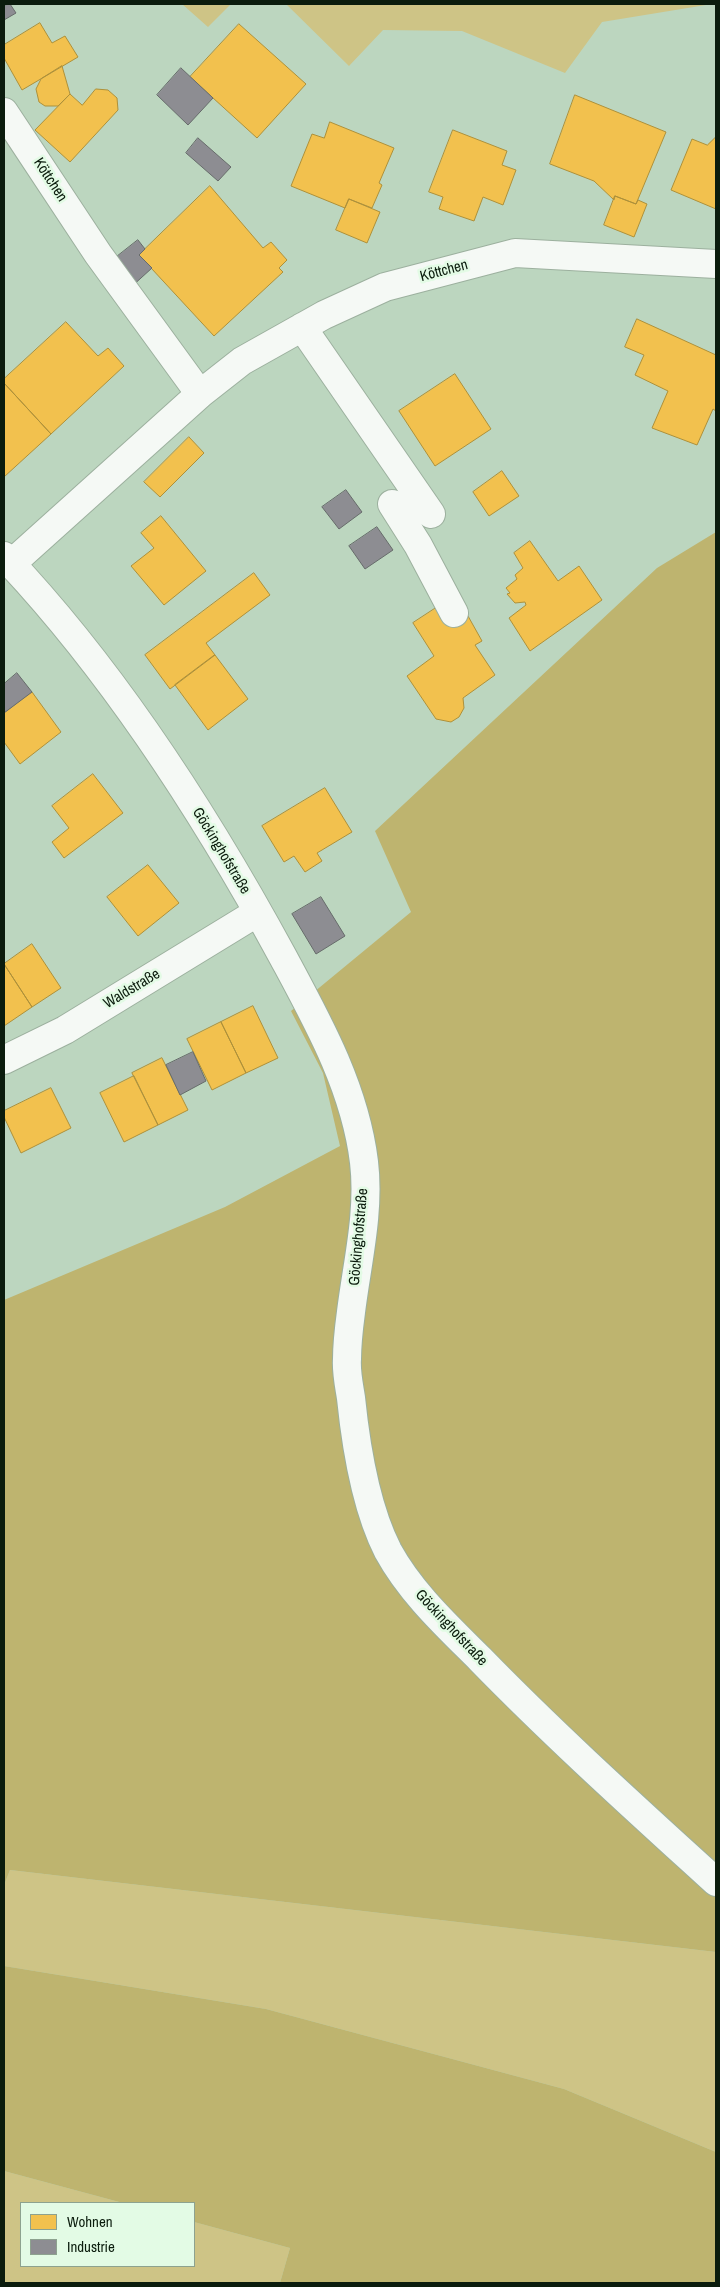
<!DOCTYPE html>
<meta charset="utf-8">
<style>
body{margin:0}
#map{position:relative;width:720px;height:2287px;overflow:hidden;background:#bcd6bf;font-family:"Archivo Narrow",sans-serif}
canvas{display:block}
.frame{position:absolute;inset:0;border:5px solid #0b1c0d;pointer-events:none}
.legend{position:absolute;left:20px;top:2202px;width:175px;height:65px;box-sizing:border-box;background:#e3fbe5;border:1px solid #8da28f;margin:0;padding:6px 9px;list-style:none;font-size:15px;color:#0b1c0d}
.legend li{display:flex;align-items:center;gap:10px;height:25px}
.legend b{width:25px;border:1px solid #8da28f}
</style>
<div id="map">
<canvas width="720" height="2287"></canvas>
<div class="frame"></div>
<ul class="legend">
<li><b style="height:14px;background:#f2c14e"></b>Wohnen</li>
<li><b style="height:14px;background:#8d8d92"></b>Industrie</li>
</ul>
</div>
<script>
const context = document.querySelector('canvas').getContext('2d');
context.lineJoin = 'round';
function fillPath(path, color) {
  context.fillStyle = color;
  context.fill(path, 'evenodd');
}
function trace(path, color, width, dash) {
  context.strokeStyle = color;
  context.lineWidth = width;
  context.lineCap = dash ? 'butt' : 'round';
  context.setLineDash(dash || []);
  context.stroke(path);
}
function write(font, color, halo, rows, align = 'center') {
  context.font = font + ' "Archivo Narrow",sans-serif';
  context.lineWidth = 5;
  context.setLineDash([]);
  context.textBaseline = 'middle';
  context.strokeStyle = halo;
  context.fillStyle = color;
  for (const [text, x, y, turn = 0] of rows) {
    context.save();
    context.translate(x, y);
    context.rotate((+turn || 0) * Math.PI / 180);
    context.textAlign = isNaN(turn) ? turn : align;
    if (halo) context.strokeText(text, 0, 0);
    context.fillText(text, 0, 0);
    context.restore();
  }
}
const green = new Path2D(`
 M182 4H231L208 27Z
 M286 4H712L602 22 565 73 462 31 383 30 349 66Z
 M10 1870 716 1952V2152L564 2089 266 2009 4 1966V1885Z
 M4 2171 123 2203H21V2266H194V2222L290 2248 280 2283H4Z`);
const forest = new Path2D(`
 M716 532V1952L10 1870 4 1885V1300L225 1207 340 1146 323 1073 291 1011 411 912 375 831 657 568Z
 M4 1966 266 2009 564 2089 716 2152V2283H280L290 2248 194 2222V2203H123L4 2171Z`);
const homes = new Path2D(`
 M40 23 52 43 65 36 78 57 22 90 4 58V45Z
 M239 24 306 84 257 138 190 77Z
 M62 66 70 94 58 106H45L39 102 36 89 41 79Z
 M96 89 108 90 117 98 118 110 70 162 35 130 70 94 82 105Z
 M575 95 666 132 636 204 615 196 614 200 594 181 550 164Z
 M330 122 394 148 379 183 382 185 372 208 349 199 345 208 291 186 312 134 324 138Z
 M453 130 507 151 502 165 516 170 503 205 483 197 474 221 439 209 443 197 429 192Z
 M716 137V209L671 190 692 139 707 145Z
 M210 186 263 248 271 242 287 260 279 268 283 272 214 336 139 255Z
 M615 196 636 204 638 200 647 204 634 237 604 225Z
 M349 199 380 212 367 243 336 230Z
 M637 319 716 355V411L713 409 697 445 652 428 668 391 635 375 644 355 625 347Z
 M66 322 98 356 108 348 124 366 51 434 4 383V379Z
 M455 374 491 429 435 466 399 411Z
 M4 383 51 434 4 477Z
 M189 437 204 453 160 497 144 482Z
 M502 471 519 496 489 516 473 492Z
 M161 516 206 571 164 605 131 566 154 548 141 533Z
 M530 541 558 581 579 566 602 600 530 651 509 618 526 605 525 602 515 603 507 594 510 593 506 588 517 579 515 575 523 568 514 553Z
 M254 573 270 595 206 643 215 655 170 689 145 655Z
 M439 606 454 626 468 616 482 641 475 645 495 675 463 698 464 708 459 717 451 722 436 719 407 676 434 656 413 623Z
 M215 655 248 699 208 730 175 685Z
 M32 692 61 732 20 764 4 742V713Z
 M93 774 123 813 64 858 52 842 69 828 52 806Z
 M325 788 352 832 317 853 322 861 305 872 294 856 284 862 262 826Z
 M148 865 179 903 138 936 107 897Z
 M32 944 61 988 32 1007 4 964Z
 M4 964 32 1007 4 1026Z
 M253 1006 278 1058 246 1073 221 1022Z
 M221 1022 246 1073 212 1090 187 1039Z
 M162 1058 188 1110 158 1125 132 1073Z
 M134 1076 158 1125 124 1142 100 1093Z
 M51 1088 71 1128 21 1153 4 1117V1111Z`);
const industry = new Path2D(`
 M10 4 16 13 4 20V6Z
 M181 68 213 98 188 125 157 95Z
 M198 138 231 167 218 181 186 153Z
 M138 240 145 249 139 255 152 268 130 288 114 259Z
 M346 490 362 512 339 529 322 507Z
 M377 527 393 550 365 569 349 546Z
 M17 673 32 692 4 713V684Z
 M321 897 345 936 316 954 292 914Z
 M193 1052 206 1081 180 1095 166 1065Z`);
const minor = new Path2D(`
 M4 112 98 254 200 394
 M302 327 431 514
 M392 504 418 545 454 613
 M4 556C115 673 206 815 283 957 318 1022 355 1088 364 1162 370 1212 357 1263 351 1312 349 1327 347 1343 347 1359 346 1372 349 1385 351 1398 356 1447 366 1508 388 1551 411 1593 447 1626 480 1659 556 1737 636 1809 716 1882
 M11 564 200 394 242 361 324 315 385 287 515 253 716 264
 M4 1060 65 1030 258 912`);
const streetNames = [
 ["Köttchen",50,180,57],
 ["Köttchen",444,271,-15],
 ["Göckinghofstraße",221,851,59],
 ["Waldstraße",132,989,-31],
 ["Göckinghofstraße",359,1237,-85],
 ["Göckinghofstraße",451,1628,47]
];
fillPath(green, '#cec486');
fillPath(forest, '#beb46f');
fillPath(homes, '#f2c14e');
trace(homes, '#ad903a', 1);
fillPath(industry, '#8d8d92');
trace(industry, '#666b6a', 1);
trace(minor, '#9cb09e', 30);
trace(minor, '#f5f9f5', 28);
write('15px', '#0b1c0d', '#e3fbe5', streetNames);
</script>
